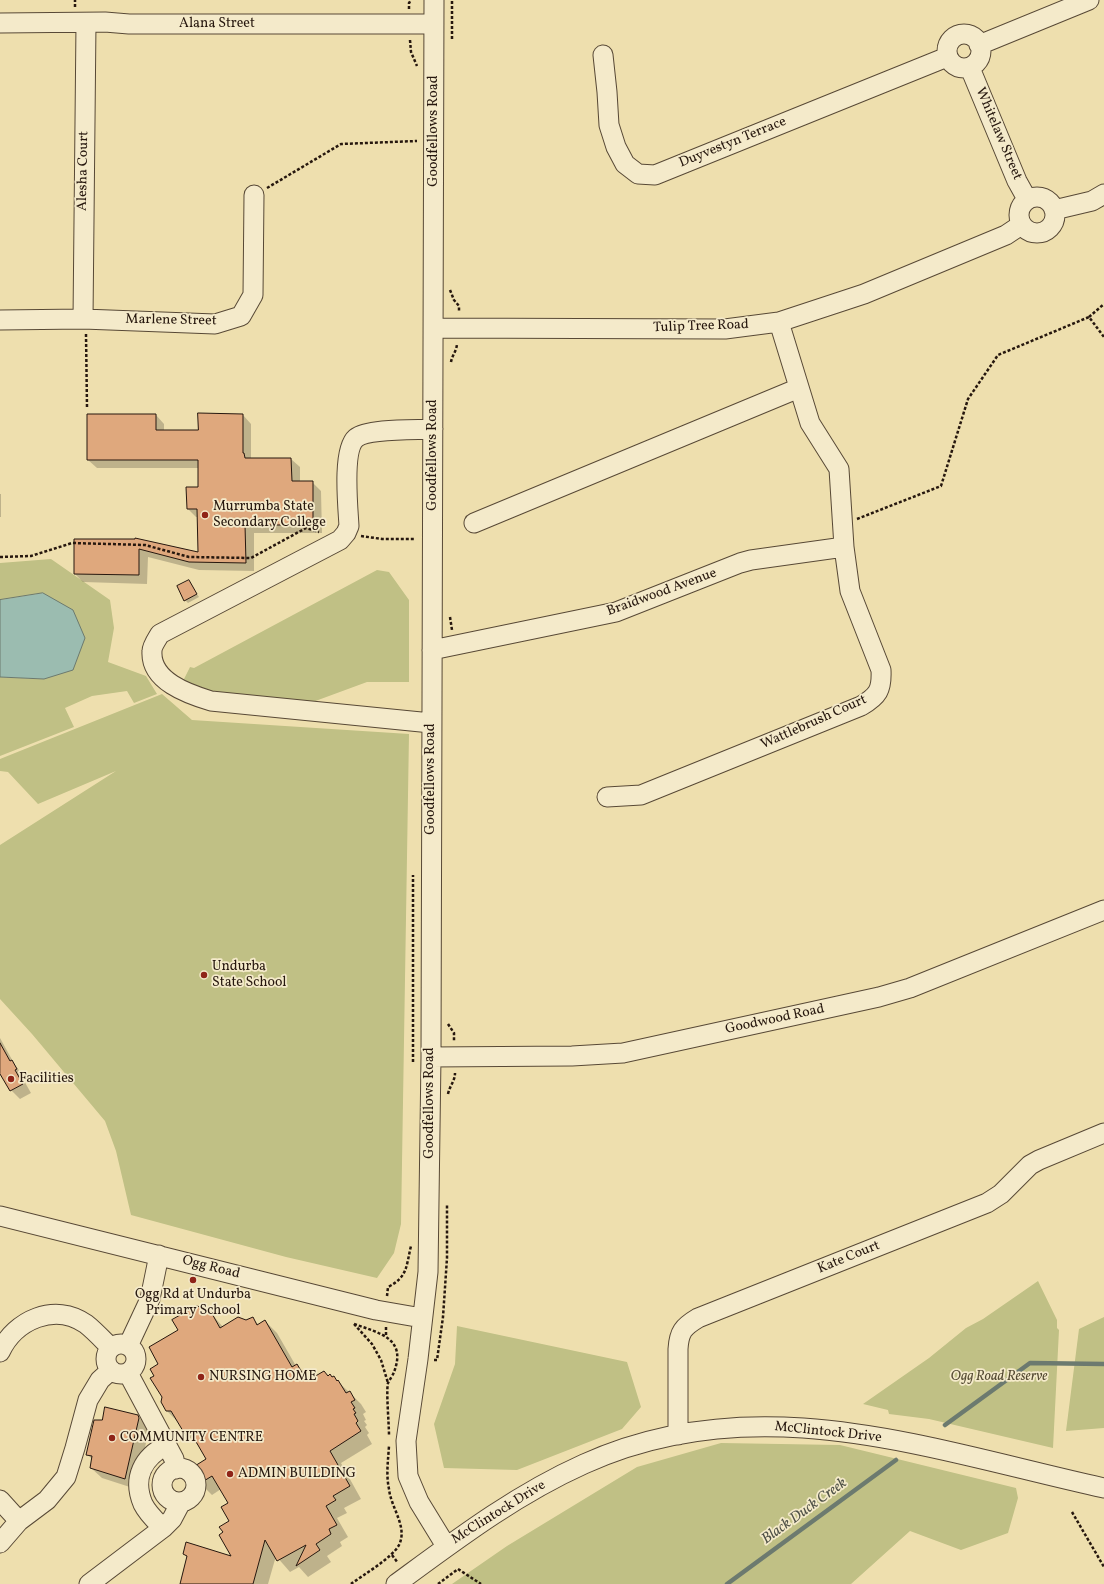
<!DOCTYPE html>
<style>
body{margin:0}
canvas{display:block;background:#eedfae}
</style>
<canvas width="1104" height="1584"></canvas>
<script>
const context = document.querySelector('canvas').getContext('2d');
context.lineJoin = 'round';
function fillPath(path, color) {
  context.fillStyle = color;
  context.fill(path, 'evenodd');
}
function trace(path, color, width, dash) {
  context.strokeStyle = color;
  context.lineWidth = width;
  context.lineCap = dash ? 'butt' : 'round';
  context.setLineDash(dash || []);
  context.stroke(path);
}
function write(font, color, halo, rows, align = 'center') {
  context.font = font + ' Vollkorn,serif';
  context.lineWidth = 3.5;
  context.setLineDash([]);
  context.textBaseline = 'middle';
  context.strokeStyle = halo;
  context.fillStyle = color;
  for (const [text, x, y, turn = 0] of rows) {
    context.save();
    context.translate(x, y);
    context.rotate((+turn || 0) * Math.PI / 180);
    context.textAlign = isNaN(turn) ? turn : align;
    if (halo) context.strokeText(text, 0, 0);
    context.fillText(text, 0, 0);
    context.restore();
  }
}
const green = new Path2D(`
 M51 559 110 600 114 628 108 662 146 676 157 694 134 703 127 691 92 696 65 708 74 727 0 756V677L44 679 43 593 0 600V563Z
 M377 570 389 572 409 600V682H367L310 703 209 694 183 681 190 667 194 668Z
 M162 694 192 720 409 734 401 1224 394 1253 377 1278 286 1257 131 1215 116 1151 105 1121 32 1034 0 999V845L116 771 38 804 8 772 0 771V759Z
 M1038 1281 1057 1320V1328L1059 1330 1053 1448 929 1419 889 1414 888 1410 863 1404 929 1358 966 1328 983 1319Z
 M1104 1317V1428L1066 1431 1079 1329Z
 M457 1326 627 1362 641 1407 622 1429 517 1470 444 1468 434 1424 455 1364Z
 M721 1443 840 1445 1016 1488 1018 1498 1008 1533 961 1550 910 1531 851 1584H452L507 1546 637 1467Z`);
const water = new Path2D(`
 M43 593 73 610 85 638 73 670 44 679 0 677V600Z`);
const shadow = new Path2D(`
 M156 415 164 424V431H199L243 415 251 424V459H291L300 467V482H312L321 491 322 533H254V571L199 570 148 557 147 584 83 582 75 574V540L199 553 198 517H196L188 509 200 488 199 468H97L88 460Z
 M0 494H1V517H0Z
 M189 581 199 597 188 603 185 600Z
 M0 1038 15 1065 25 1078 23 1079 31 1093 20 1099 11 1090 0 1073Z
 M209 1311 223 1327 246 1321 252 1318 259 1325 265 1321 277 1333 296 1366 297 1365 311 1380 324 1372 329 1376 333 1377 349 1392 361 1404 366 1412 363 1414 366 1420 364 1421 367 1425 365 1427 369 1433 367 1435 372 1444 341 1463 361 1499 344 1508 347 1513 337 1518 348 1537 340 1542 342 1546 327 1556 331 1562 308 1577 299 1567 290 1572 276 1556 268 1584H181L187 1557 184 1554 233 1558 224 1533 231 1521 230 1503 221 1489 212 1495 200 1483 208 1460 200 1447 187 1435 179 1423 167 1411 156 1376 159 1365Z
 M138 1416 149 1429 136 1489 102 1478 91 1468 93 1460 87 1454Z`);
const stream = new Path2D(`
 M945 1425 1030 1363 1104 1364
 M727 1584 896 1460`);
const building = new Path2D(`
 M198 413 243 414V453H244L245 458H291L292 481H313V525H245L246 563 189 562 139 549V575L74 574V539H135V538L198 552 197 509H187L186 487H198V460H87V414H156V430H198Z
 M189 580 197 594 184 601 177 586Z
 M0 1043 10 1061 12 1060 17 1069 15 1070 23 1084 10 1091 0 1074Z
 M197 1306 210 1310 220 1328 238 1317 246 1320 253 1317 257 1325 265 1320 292 1367 297 1364 307 1381 324 1371 328 1376 330 1374 332 1377 334 1376 337 1381 338 1380 346 1393 350 1391 355 1400 351 1402 355 1408 353 1409 356 1413 354 1414 358 1421 356 1423 361 1431 330 1451 350 1486 333 1496 336 1500 326 1506 337 1525 329 1529 331 1534 316 1544 320 1550 296 1566 306 1545 277 1561 265 1540 253 1584H180L187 1556 183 1554 186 1542 231 1556 219 1535 223 1532 219 1527 229 1521 221 1507 228 1503 212 1476 199 1484 190 1469 206 1459 191 1433 186 1436 171 1411H166L161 1402 162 1397 150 1378 154 1376 150 1369 158 1364 149 1347 178 1330 172 1320Z
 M105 1407 138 1415 139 1418 125 1479 90 1468 92 1456 86 1455 94 1420H102Z`);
const path = new Path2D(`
 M75 7V0
 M409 9V3L411 0
 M452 39V0
 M410 40 411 52 417 66
 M267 188 341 144 417 141
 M450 290 454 300 459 306V312
 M1089 317 1104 304
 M86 334 87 407
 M451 362C452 355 457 351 457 343
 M857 519 941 486 968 399 998 355 1089 317 1104 337
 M361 536 382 539H415
 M0 557 31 556 72 543 145 545 189 557 251 558 306 528 319 532
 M450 617 452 630
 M448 1024 454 1033V1042
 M413 1062V875
 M448 1094C450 1085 455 1081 455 1073
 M387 1296 388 1287C408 1277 406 1266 411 1246
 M354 1324C379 1333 407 1338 394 1372 393 1375 390 1379 388 1383 386 1391 389 1424 389 1435
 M354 1324 372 1344 381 1360 388 1383
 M386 1335V1327
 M434 1360H437L443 1317 447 1258V1205
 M1072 1512 1104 1567
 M392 1555 398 1563
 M351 1584C363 1575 392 1558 399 1545 408 1527 391 1508 389 1489 386 1475 388 1461 389 1446
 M438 1584 458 1569 481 1584`);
const minor = new Path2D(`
 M434 0 431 1057 428 1272 418 1359 406 1441 408 1476 419 1502 446 1546
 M0 23 105 22 129 24H434
 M947 51a17 17 0 1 1 34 0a17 17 0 1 1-34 0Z
 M979 45 1089 0
 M603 55 607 92 609 125 616 147 625 164 638 174 655 175 947 57
 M970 68 1017 181 1027 199
 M1019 215a18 18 0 1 1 36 0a18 18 0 1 1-36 0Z
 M1054 210 1092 201 1104 194
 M83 319 86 23
 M0 320 83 319 215 324 241 316 253 295 254 195
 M434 328 725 329 779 322 864 294 1006 235 1021 225
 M474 523 799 388
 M432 650 616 612 740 563 751 560 844 547
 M431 723 211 701C188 694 150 681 152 651 152 646 157 639 160 634L340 540 346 533 349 526C348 508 342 450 356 438 368 428 416 430 433 429
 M607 797 641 795 861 706C878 696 882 690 881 670L850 591 844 547 839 469 810 423 779 322
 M431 1057 572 1056 623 1053 879 997 910 988 1104 910
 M0 1216 376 1310 422 1318
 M106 1359a15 15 0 1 1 30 0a15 15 0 1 1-30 0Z
 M128 1346 150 1299 159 1255
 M0 1352C15 1320 55 1302 86 1324 95 1331 103 1340 111 1348
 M128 1373 174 1459 176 1469
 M678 1435V1349C679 1332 683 1327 698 1318L987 1203 1001 1194 1030 1165 1039 1160 1104 1133
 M162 1485a17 17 0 1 1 34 0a17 17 0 1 1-34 0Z
 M0 1500 19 1521 47 1500 66 1477 75 1448 88 1400 100 1380 111 1370
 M163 1528C156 1521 148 1514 143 1504 132 1478 143 1457 167 1445
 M0 1543 19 1521
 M89 1584 163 1528 172 1519 181 1502
 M396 1584C456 1540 515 1495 584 1464 757 1385 931 1450 1104 1488`);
const markers = [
 [205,515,4,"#8f2418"],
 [204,975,4,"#8f2418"],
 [11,1079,4,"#8f2418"],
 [193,1280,4,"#8f2418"],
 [201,1377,4,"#8f2418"],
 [112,1438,4,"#8f2418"],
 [230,1474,4,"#8f2418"]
];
const streetNames = [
 ["Alana Street",217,24],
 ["Goodfellows Road",434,131,-90],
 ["Whitelaw Street",998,134,67],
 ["Duyvestyn Terrace",733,143,-22],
 ["Alesha Court",84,171,-89],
 ["Marlene Street",171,321,1],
 ["Tulip Tree Road",701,327,-2],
 ["Goodfellows Road",433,455,-90],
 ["Braidwood Avenue",662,593,-20],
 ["Wattlebrush Court",814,723,-24],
 ["Goodfellows Road",431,779,-90],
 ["Goodwood Road",775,1020,-12],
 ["Goodfellows Road",430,1103,-90],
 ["Kate Court",849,1258,-22],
 ["Ogg Road",211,1268,14],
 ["McClintock Drive",828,1433,6],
 ["McClintock Drive",499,1513,-32]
];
const poiNames = [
 ["Murrumba State",213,507],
 ["Secondary College",213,523],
 ["Undurba",212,967],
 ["State School",212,983],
 ["Facilities",19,1079],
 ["Ogg Rd at Undurba",193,1295,"center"],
 ["Primary School",193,1311,"center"],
 ["NURSING HOME",209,1377],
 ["COMMUNITY CENTRE",120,1438],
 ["ADMIN BUILDING",238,1474]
];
const parkNames = [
 ["Ogg Road Reserve",999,1377]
];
const waterNames = [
 ["Black Duck Creek",805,1512,-36]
];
fillPath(green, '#c0c085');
fillPath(water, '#9bbcb0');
trace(water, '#6c7a6f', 1);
fillPath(shadow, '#0003');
trace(stream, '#6c7a6f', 4.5);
fillPath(building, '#dfa87d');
trace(building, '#26170e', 1);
trace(minor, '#584936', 21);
trace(path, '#26170e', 2.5, [3, 2]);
trace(minor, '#f4eaca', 19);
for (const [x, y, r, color] of markers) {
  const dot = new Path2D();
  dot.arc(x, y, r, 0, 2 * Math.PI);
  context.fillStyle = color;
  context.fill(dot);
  trace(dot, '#f4eaca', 1.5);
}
write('14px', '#26170e', '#f4eaca', streetNames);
write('14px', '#26170e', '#f4eaca', poiNames, 'left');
write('italic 14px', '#544a32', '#f4eaca', parkNames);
write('italic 15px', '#4f5147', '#f4eaca', waterNames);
</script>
